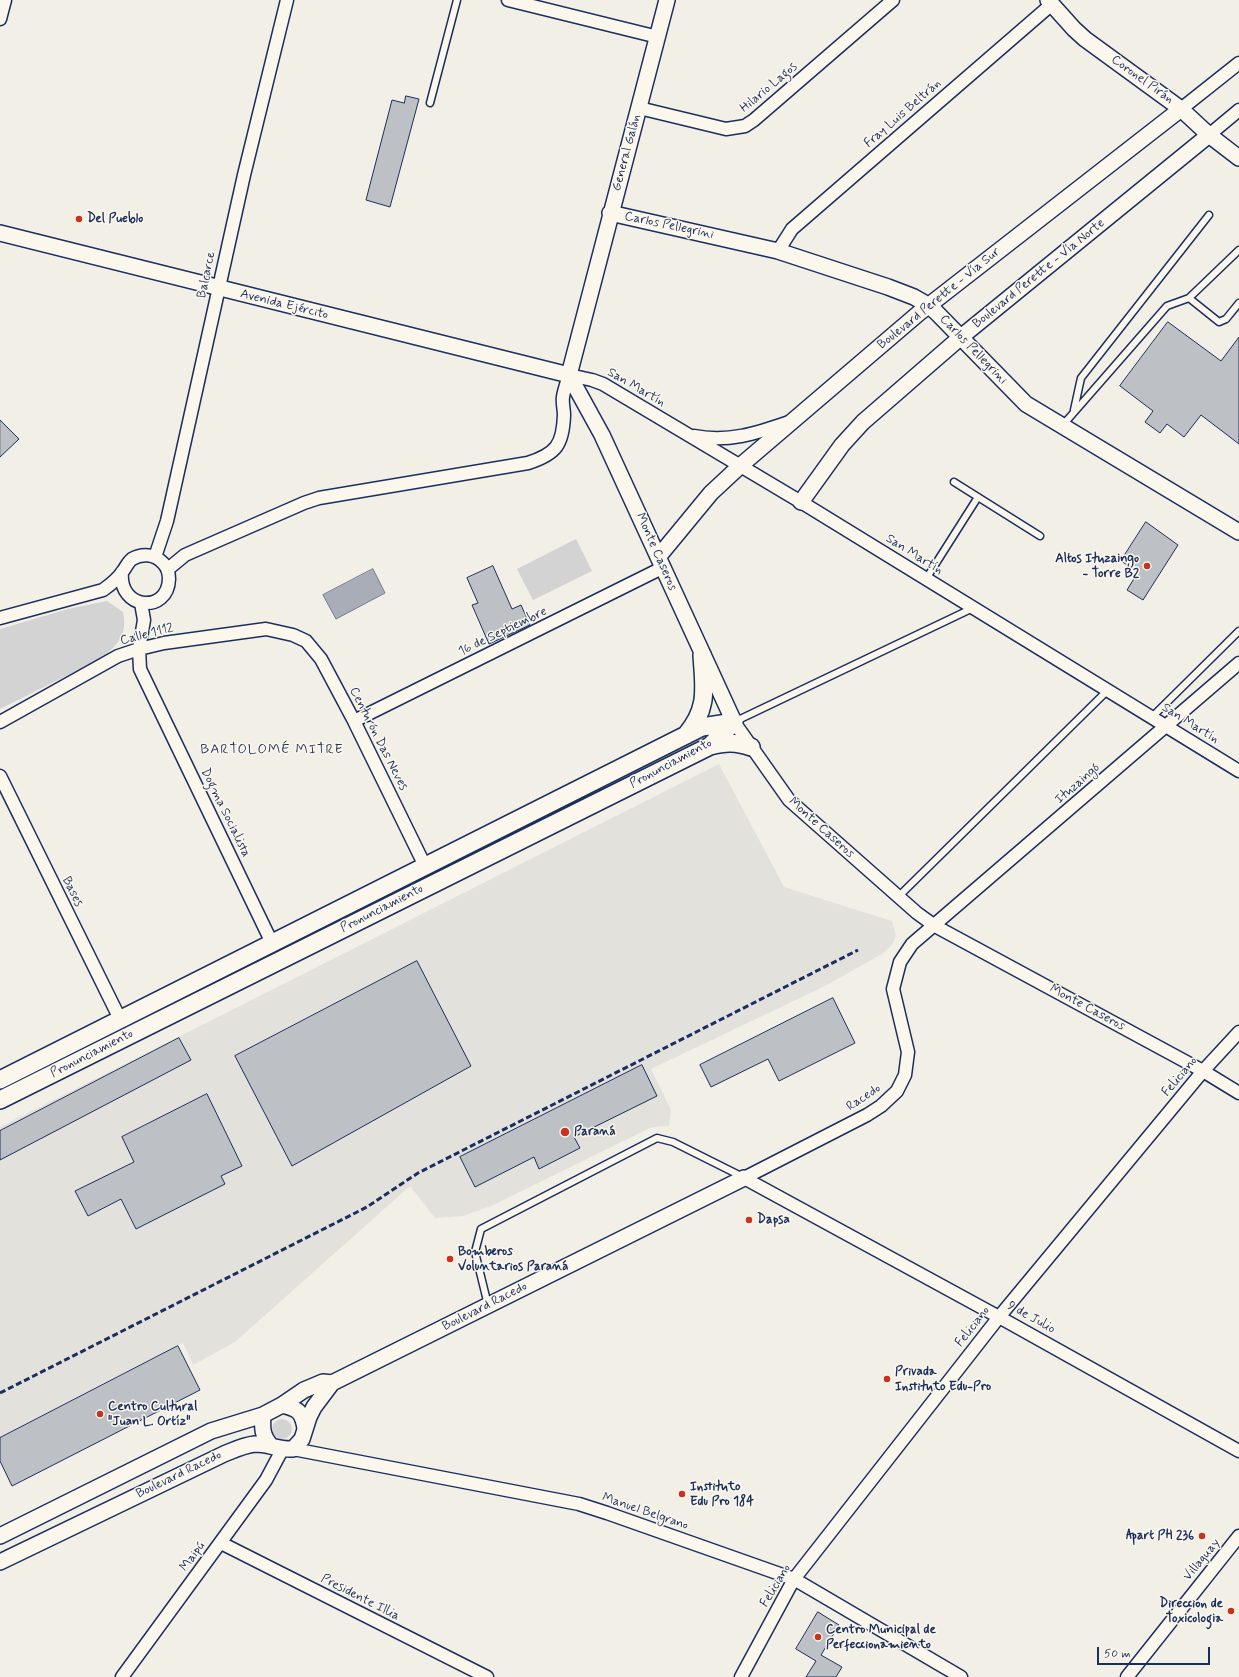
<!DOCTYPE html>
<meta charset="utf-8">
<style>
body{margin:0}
#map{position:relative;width:1239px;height:1677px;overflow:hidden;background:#f2efe6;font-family:Mynerve,sans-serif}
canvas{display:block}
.scale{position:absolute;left:1097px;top:1647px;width:113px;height:18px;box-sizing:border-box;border:2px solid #1b2f5e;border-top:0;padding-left:5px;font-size:12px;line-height:14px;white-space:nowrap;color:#1b2f5e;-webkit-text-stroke:3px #fbf7ec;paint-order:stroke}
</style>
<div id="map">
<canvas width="1239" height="1677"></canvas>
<div class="scale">50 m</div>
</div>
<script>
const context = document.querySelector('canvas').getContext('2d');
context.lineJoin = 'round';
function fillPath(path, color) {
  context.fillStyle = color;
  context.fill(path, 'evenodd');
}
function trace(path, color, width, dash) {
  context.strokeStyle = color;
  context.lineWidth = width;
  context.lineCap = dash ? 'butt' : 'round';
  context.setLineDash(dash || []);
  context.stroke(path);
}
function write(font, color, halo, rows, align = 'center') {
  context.font = font + ' Mynerve,sans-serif';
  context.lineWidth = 3;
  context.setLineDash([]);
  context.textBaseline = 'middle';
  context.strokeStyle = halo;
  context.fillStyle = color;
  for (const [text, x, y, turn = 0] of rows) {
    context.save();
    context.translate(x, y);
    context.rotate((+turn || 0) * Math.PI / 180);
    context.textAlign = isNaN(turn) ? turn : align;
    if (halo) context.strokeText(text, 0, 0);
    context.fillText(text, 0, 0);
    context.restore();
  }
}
const built = new Path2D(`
 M719 764 784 887 892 921 896 935 892 945 882 954 823 987 651 1069 671 1110 669 1126 652 1127 491 1206 463 1216 435 1218 410 1186 235 1342 193 1365 183 1343 0 1438V1127Z`);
const green = new Path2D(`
 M576 539 592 571 533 600 517 569Z
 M107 601 123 612C128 635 117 646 100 659L0 709V629L68 609Z
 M272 1429a10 10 0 1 1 20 0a10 10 0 1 1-20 0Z`);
const water = new Path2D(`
 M373 569 385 593 336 619 323 595Z`);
const building = new Path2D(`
 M406 96 419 99 390 207 366 200 392 100 404 103Z
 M1168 322 1221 361 1239 337V444L1201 415 1184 437 1167 424 1160 433 1145 422 1153 411 1120 386Z
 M0 420 19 439 0 457Z
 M1146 522 1178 545 1143 600 1127 590 1138 572 1121 561Z
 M493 566 512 609 521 605 530 625 489 644 472 605 478 603 467 578Z
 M417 961 471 1066 292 1166 235 1056Z
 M833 998 855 1043 779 1081 768 1059 711 1087 700 1065Z
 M179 1038 191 1060 0 1160V1131Z
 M642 1065 657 1096 574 1137 580 1148 539 1169 534 1157 475 1187 460 1157Z
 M207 1094 242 1166 221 1176 225 1184 136 1229 121 1199 88 1216 75 1191 134 1162 122 1137Z
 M178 1346 200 1390 12 1486 0 1461V1438Z
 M818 1612 839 1625 821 1655 842 1667 836 1677H806L816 1661 796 1649Z`);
const service = new Path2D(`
 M430 103 457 0
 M1189 298 1219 322 1226 319 1239 303
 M1074 410 1081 378 1209 215
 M1062 426 1167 306 1189 298 1239 250
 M954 482 1040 536
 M926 579 978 497
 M1152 717 1239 631
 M734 722 973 608
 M898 897 1108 690
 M488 1305 475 1252 481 1229 657 1138 673 1142 743 1177`);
const minor = new Path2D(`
 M508 0 658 37
 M0 19 5 0
 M639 108 726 129 745 126 754 120 893 0
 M1181 109 1239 63
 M1209 135 1239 110
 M778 251 792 229 1052 4
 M694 436C728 443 757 433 789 422
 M155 557 167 521 244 175 287 0
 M168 569 185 555 304 503 319 498 528 463C556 454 563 445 564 415 564 409 562 403 563 397 564 390 567 382 569 375L592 380 603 384 801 502 1239 771
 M141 603 144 620 139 649 140 669 272 943
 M0 618 103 590C110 585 118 579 123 571 126 567 128 562 132 559 142 553 155 554 163 563 167 567 169 573 169 579 168 614 118 610 122 572
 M354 721 664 567
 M0 722 118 656 139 649 164 643 266 629 293 635 306 641 321 659 354 721 425 866
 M734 722 789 800 917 913 935 926 1203 1071 1239 1093
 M0 776 120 1019
 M744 1178 867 1115 881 1106 897 1091 905 1075 908 1052 893 989 900 962 912 944 1239 663
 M744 1178 999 1317 1239 1451
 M293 1449 579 1504 607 1513 794 1579 961 1677
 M221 1543 487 1677
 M122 1677 266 1480 282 1450
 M741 1677 794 1579 999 1317 1203 1071 1239 1032
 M1127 1677 1239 1536`);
const tertiary = new Path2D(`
 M1048 0 1074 29 1085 39 1181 109 1209 135 1239 158
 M610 213 778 251 888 287 914 297 928 305 936 312 1026 404 1239 532
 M0 233 569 375
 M569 375 667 0
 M569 375 602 435 734 722
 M801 502 842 445 863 422 961 337 1209 135
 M659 556 711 493 740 466 919 313 1181 109
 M282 1405C298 1409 302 1411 305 1428
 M263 1415C262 1429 262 1435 271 1446
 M0 1536 211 1431 263 1415 282 1405 304 1390 323 1382 332 1383
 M0 1562 224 1454C234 1450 244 1445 255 1444 269 1444 279 1450 293 1449L302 1439 309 1417 314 1407 332 1383 744 1178`);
const secondary = new Path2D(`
 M686 735C709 708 704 688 702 655
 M710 746C726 742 736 742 751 747
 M0 1080 702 727 734 722
 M0 1100 710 746 734 722`);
const rail = new Path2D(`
 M0 1393 367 1207 418 1173 858 950`);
const markers = [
 [79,219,4,"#c8321e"],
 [1147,566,4,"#c8321e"],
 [565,1132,5,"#c8321e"],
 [749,1220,4,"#c8321e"],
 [450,1259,4,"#c8321e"],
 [887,1379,4,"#c8321e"],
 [100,1414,4,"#c8321e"],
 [682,1494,4,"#c8321e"],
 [1202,1536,4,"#c8321e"],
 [1231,1611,4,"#c8321e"],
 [818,1637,4,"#c8321e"]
];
const streetNames = [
 ["Coronel Pirán",1142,80,36],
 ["Hilario Lagos",769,88,-40],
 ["Fray Luis Beltrán",903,114,-41],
 ["General Galán",627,153,-75],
 ["Carlos Pellegrini",669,226,12],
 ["Boulevard Perette - Vía Norte",1039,274,-39],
 ["Balcarce",207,275,-78],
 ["Boulevard Perette - Vía Sur",939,299,-39],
 ["Avenida Ejército",284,305,14],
 ["Carlos Pellegrini",973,350,46],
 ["San Martín",636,388,30],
 ["Monte Caseros",656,552,66],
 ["San Martín",914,555,32],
 ["16 de Septiembre",503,632,-26],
 ["Calle 1112",147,635,-14],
 ["San Martín",1190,724,32],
 ["Centurón Das Neves",378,739,63],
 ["Pronunciamiento",671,764,-28],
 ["Ituzaingó",1078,784,-41],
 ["Dogma Socialista",225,813,64],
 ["Monte Caseros",821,828,42],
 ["Bases",72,892,64],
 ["Pronunciamiento",382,909,-27],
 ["Monte Caseros",1087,1008,28],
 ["Pronunciamiento",92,1054,-27],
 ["Feliciano",1180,1077,-50],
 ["Racedo",864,1098,-34],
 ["Boulevard Racedo",485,1307,-27],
 ["9 de Julio",1031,1318,29],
 ["Feliciano",973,1327,-52],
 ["Boulevard Racedo",179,1475,-26],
 ["Manuel Belgrano",645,1512,19],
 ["Maipú",193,1557,-53],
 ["Villaguay",1202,1560,-51],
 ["Feliciano",776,1586,-59],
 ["Presidente Illia",360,1598,27]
];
const poiNames = [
 ["Del Pueblo",87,219],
 ["Altos Ituzaingo",1139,559,"right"],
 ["- Torre B2",1139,574,"right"],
 ["Paraná",574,1132],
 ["Dapsa",757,1220],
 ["Bomberos",458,1252],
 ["Voluntarios Paraná",458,1267],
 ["Privada",895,1372],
 ["Instituto Edu-Pro",895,1387],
 ["Centro Cultural",108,1407],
 ["\"Juan L. Ortíz\"",108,1422],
 ["Instituto",690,1487],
 ["Edu Pro 184",690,1502],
 ["Apart PH 236",1194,1536,"right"],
 ["Direccion de",1223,1604,"right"],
 ["Toxicologia",1223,1619,"right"],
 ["Centro Municipal de",826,1630],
 ["Perfeccionamiento",826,1645]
];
const neighbourhoodNames = [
 ["BARTOLOMÉ MITRE",272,750]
];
fillPath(built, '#e2e1dc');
fillPath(green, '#d2d3d2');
fillPath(water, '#a9adb7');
trace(water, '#707b93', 1);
fillPath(building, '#bdc0c4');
trace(building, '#1b2f5e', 1);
trace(service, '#1b2f5e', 9);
trace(minor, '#1b2f5e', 15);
trace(tertiary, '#1b2f5e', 18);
trace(secondary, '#1b2f5e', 20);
trace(service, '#fbf7ec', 6);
trace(minor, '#fbf7ec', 12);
trace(tertiary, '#fbf7ec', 15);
trace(secondary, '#fbf7ec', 17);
trace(rail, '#1b2f5e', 3, [6, 3]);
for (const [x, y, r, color] of markers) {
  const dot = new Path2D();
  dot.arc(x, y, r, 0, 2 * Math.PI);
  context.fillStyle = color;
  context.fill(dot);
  trace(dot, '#fbf7ec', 1.5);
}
write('13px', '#1b2f5e', '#fbf7ec', streetNames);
write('bold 13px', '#1b2f5e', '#fbf7ec', poiNames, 'left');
context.letterSpacing = '1px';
write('14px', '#1b2f5e', '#fbf7ec', neighbourhoodNames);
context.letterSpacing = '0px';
</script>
